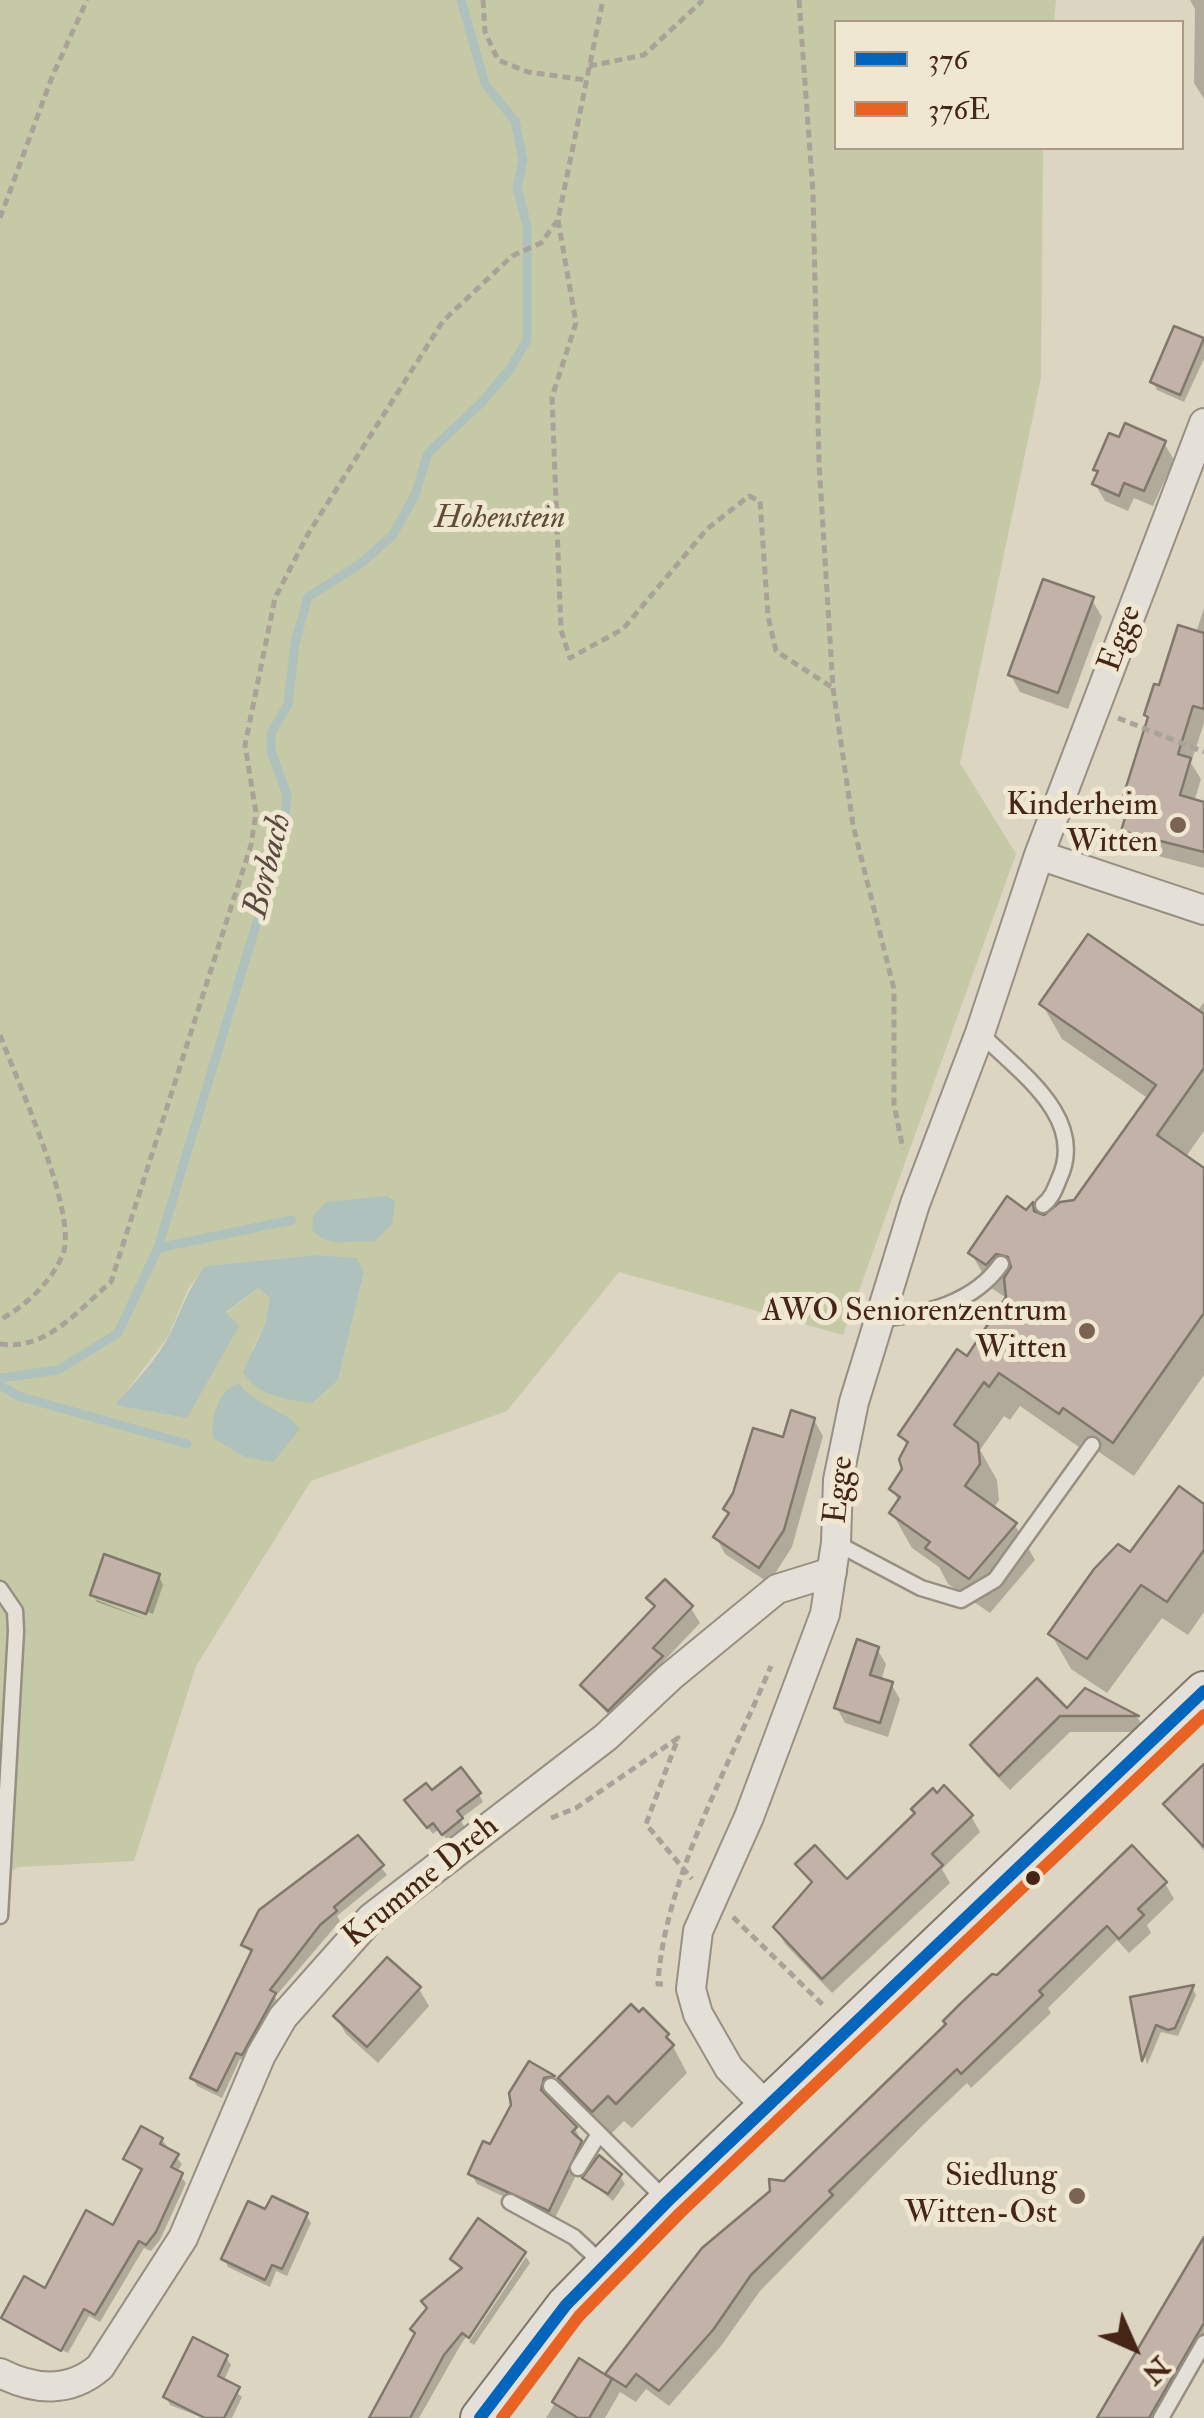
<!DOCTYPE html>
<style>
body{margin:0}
#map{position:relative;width:1204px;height:2418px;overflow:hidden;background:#dcd5c2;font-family:"IM FELL Double Pica",serif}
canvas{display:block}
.legend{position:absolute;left:834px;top:20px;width:350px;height:130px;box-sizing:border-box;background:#efe7d1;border:2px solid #ab9986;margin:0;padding:12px 18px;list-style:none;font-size:30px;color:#462516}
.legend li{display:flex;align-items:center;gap:20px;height:50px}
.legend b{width:50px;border:2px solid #ab9986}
.north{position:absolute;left:1084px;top:2298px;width:100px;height:100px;-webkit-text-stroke:8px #efe7d1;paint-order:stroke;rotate:135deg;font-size:28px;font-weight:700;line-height:40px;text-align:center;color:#462516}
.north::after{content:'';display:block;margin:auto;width:35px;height:45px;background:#462516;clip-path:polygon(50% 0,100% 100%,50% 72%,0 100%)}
</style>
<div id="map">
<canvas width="1204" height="2418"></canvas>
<ul class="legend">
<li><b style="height:12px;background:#0065bd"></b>376</li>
<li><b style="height:12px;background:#e96221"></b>376E</li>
</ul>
<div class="north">N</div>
</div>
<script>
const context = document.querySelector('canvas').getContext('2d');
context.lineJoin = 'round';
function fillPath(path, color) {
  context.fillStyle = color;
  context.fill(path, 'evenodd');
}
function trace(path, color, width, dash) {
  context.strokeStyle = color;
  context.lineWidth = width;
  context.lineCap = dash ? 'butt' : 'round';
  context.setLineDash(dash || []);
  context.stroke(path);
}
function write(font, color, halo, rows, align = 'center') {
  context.font = font + ' "IM FELL Double Pica",serif';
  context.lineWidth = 10;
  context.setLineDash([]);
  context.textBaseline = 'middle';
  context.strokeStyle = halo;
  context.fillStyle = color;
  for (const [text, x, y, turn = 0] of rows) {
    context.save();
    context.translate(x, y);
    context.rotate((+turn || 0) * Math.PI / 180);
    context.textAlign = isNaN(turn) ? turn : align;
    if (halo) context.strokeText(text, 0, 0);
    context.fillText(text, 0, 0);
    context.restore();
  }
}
const green = new Path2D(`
 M0 0H1056L1054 22H836V148H1043L1041 378 960 763 1016 854 843 1335 619 1272 507 1411 311 1481 196 1666 134 1861 18 1867 0 1879ZM316 1255 356 1258 364 1272 338 1380 252 1350 265 1324 270 1298 258 1288 226 1313 187 1417 116 1405 168 1337 188 1289 205 1266ZM239 1383 254 1401 283 1413 215 1407Z`);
const water = new Path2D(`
 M387 1196 395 1202 392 1224 374 1242C348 1238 333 1251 312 1230L313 1216 326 1202Z
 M316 1255 357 1258 364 1272 338 1380 312 1403C285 1399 258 1396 243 1372L265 1324 270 1298 258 1288 226 1312 239 1326 187 1418 115 1405C134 1383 155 1362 169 1336 181 1311 188 1288 205 1266Z
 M239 1383C255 1407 284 1407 300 1429L273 1462 245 1457 213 1438C212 1416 216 1392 239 1383Z`);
const shadow = new Path2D(`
 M1190 0H1204V99L1194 83 1195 9Z
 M1175 329 1204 341V359L1184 402 1157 390 1153 382Z
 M1164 443 1174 460 1153 506 1134 498 1128 511 1105 501 1095 484 1099 475 1096 470Z
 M1092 600 1102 617 1068 709 1020 692 1010 674Z
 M1204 608V723L1191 763 1201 779 1194 802 1204 805V868L1135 850 1124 831 1129 813 1124 802 1150 721 1146 715 1196 633Z
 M1204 1002V1131L1185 1158 1204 1171V1375L1134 1476 1083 1441 1079 1447 1020 1406 1010 1420 1004 1416 980 1450 997 1480 999 1500 993 1509 1015 1525 1035 1560 990 1613 948 1584 939 1567 912 1548 892 1513 899 1502 892 1489 905 1470 908 1448 901 1435 967 1359 1008 1299 991 1288 971 1253 1033 1206 1044 1218 1076 1202 1149 1099 1062 1039 1042 1004 1197 1012Z
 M814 1420 823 1436 792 1547 769 1583 725 1554 716 1537 729 1515 726 1509 785 1440Z
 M1204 1507V1612L1188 1635 1162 1618 1107 1693 1071 1669 1051 1634 1131 1556Z
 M159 1576 163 1585 153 1614 95 1594V1599L150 1621 97 1602 92 1594Z
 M649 1599 691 1608 700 1623 663 1662 669 1673 617 1725 583 1685 655 1609Z
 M877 1649 886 1664 881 1681 891 1684 900 1699 888 1737 845 1723 837 1708Z
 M1086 1691 1138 1718 1146 1732H1070L1010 1790 983 1762 973 1746 1067 1712Z
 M1204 1765V1851L1166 1804Z
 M432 1793 479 1794 483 1802 460 1819 465 1828 448 1841 439 1829 433 1834 412 1808Z
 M971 1816 980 1832 942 1869 950 1883 832 1993 785 1944 776 1928 813 1885 799 1864 847 1883Z
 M358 1838 387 1875 337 1916 340 1921 275 1997 278 2003 247 2062 240 2059 222 2098 197 2086 193 2078 252 1954 244 1945Z
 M1165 1883 1174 1899 1147 1925 1151 1933 1129 1953 1117 1940 1048 2008 1051 2013 971 2088 967 2083 923 2125 760 2291 721 2346 669 2406 646 2389 636 2402 620 2392 605 2418H546L580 2362 605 2377 704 2249 785 2184 998 1978Z
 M1192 1988 1196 1995 1178 2036 1161 2032 1147 2065 1133 1999Z
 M419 1989 429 2006 378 2063 346 2034 336 2017Z
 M639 2015 667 2035 687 2073 632 2128 624 2121 608 2137 576 2105 561 2078Z
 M530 2064 553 2078 558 2087 549 2088 546 2099 575 2128 587 2153 554 2220 477 2184 471 2174 514 2105Z
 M162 2140 182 2164 177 2172 186 2183 160 2240 151 2251 144 2248 100 2322 89 2316 68 2353 10 2324 6 2316 46 2291 114 2228 143 2173 126 2159Z
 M620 2176 625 2184 613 2201 585 2178Z
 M266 2213 306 2215 311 2223 287 2276 276 2271 270 2287 228 2267 224 2259Z
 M1204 2242V2358L1169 2418H1099Z
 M522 2254 460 2346 419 2418H372L462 2271 453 2259Z
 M526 2257 530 2263 474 2345 469 2342Z
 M226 2357 231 2365 223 2382 242 2397 232 2418H203L170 2405 166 2397Z`);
const stream = new Path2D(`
 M158 1248 292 1220
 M0 1378 58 1370 118 1333 158 1248 283 836 287 795 271 751V733L288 704 295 643 308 597 360 564 392 536 415 495 428 453 482 402 510 369 527 340V226L517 188 523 160 515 121 485 84 461 0
 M0 1385 18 1396 187 1444`);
const building = new Path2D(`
 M1174 326 1204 338 1180 395 1150 382Z
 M1125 423 1166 441 1144 491 1124 483 1119 496 1092 484 1098 471 1093 470 1109 433 1119 437Z
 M1043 579 1094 597 1058 693 1008 675Z
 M1178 625 1204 633V709L1193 706 1178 754 1191 758 1180 795 1204 802V852L1121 831 1129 805 1121 803 1148 717 1144 715 1154 684 1159 685Z
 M1088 934 1204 1014V1068L1157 1135 1204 1168V1313L1113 1443 1063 1408 1059 1414 999 1373 989 1387 984 1382 954 1425 978 1443 980 1464 965 1486 1017 1523 969 1579 925 1548 930 1542 889 1513 900 1497 889 1489 902 1469 899 1459 908 1442 898 1435 957 1349 967 1356 1006 1297 1004 1278 1011 1267 1008 1257 996 1254 986 1265 968 1253 1007 1196 1026 1210 1033 1202 1034 1211 1044 1215 1060 1202 1074 1200 1156 1085 1039 1004Z
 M791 1410 815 1418 784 1530 759 1568 713 1537 729 1513 723 1509 733 1493 753 1428 783 1437Z
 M1179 1486 1204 1504V1550L1167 1602 1141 1585 1087 1659 1048 1634 1094 1569 1118 1544 1130 1552Z
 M104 1554 160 1574 146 1614 90 1595Z
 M665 1579 693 1606 653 1648 663 1656 608 1711 580 1685 655 1606 646 1598Z
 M857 1639 879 1647 870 1675 893 1682 880 1723 834 1708Z
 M1037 1678 1067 1708 1085 1688 1139 1716H1060L999 1776 970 1745Z
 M1204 1764V1847L1163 1804Z
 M461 1767 481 1793 457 1811 463 1818 442 1835 433 1823 427 1828 404 1800 426 1783 432 1790Z
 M944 1785 973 1815 932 1854 943 1865 822 1979 773 1927 812 1882 795 1864 815 1845 847 1879 915 1813 911 1809 933 1788 937 1793Z
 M358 1835 384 1865 334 1907 337 1911 320 1925 270 1990 276 1993 268 2008 242 2055 236 2053 217 2091 190 2078 252 1950 241 1945 259 1910Z
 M1132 1845 1167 1882 1138 1909 1144 1915 1119 1939 1107 1926 1039 1991 1043 1995 961 2074 957 2069 829 2191 833 2195 751 2275 713 2330 659 2391 636 2374 626 2387 605 2374 702 2248 770 2191 769 2179 784 2181 946 2024 943 2021 961 2003 992 1974 997 1975Z
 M387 1957 421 1987 367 2047 333 2016Z
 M1194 1985 1175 2028 1168 2030 1156 2025 1142 2061 1130 1997Z
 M631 2004 639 2012 643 2008 669 2034 666 2037 674 2045 616 2104 608 2096 592 2112 558 2078Z
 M529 2061 555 2076 544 2078 541 2090 577 2127 572 2132 582 2141 549 2211 468 2174 483 2141 490 2144 511 2105 509 2093Z
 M141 2126 163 2138 160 2144 179 2154 171 2167 183 2173 156 2232 146 2245 139 2241 95 2315 84 2309 61 2351 1 2318 24 2276 45 2288 86 2210 113 2225 142 2169 123 2159Z
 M599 2155 622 2174 608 2194 582 2178Z
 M272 2196 308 2213 282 2269 272 2265 265 2280 221 2259 248 2201 265 2209Z
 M478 2218 526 2252 469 2338 462 2333 444 2355 410 2418H369L415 2333 410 2329 427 2308 421 2301 462 2268 450 2259Z
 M1204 2237V2323L1149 2418H1097Z
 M193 2337 228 2355 218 2376 240 2387 224 2418H205L163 2397Z
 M579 2358 612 2379 589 2418H578L552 2402Z`);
const path = new Path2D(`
 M483 0 485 32 498 60 528 72 586 80
 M799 0 813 193 819 463 833 688 853 825 894 989V1104L903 1149
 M589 66 644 55 703 0
 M0 218 52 77 87 0
 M558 220 576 323 552 397 561 630 570 658 623 629 707 529 749 496 760 501 768 616 776 651 833 688
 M1118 718 1204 752
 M0 1035C17 1081 78 1213 63 1254 51 1283 26 1305 0 1320
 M0 1344C47 1351 78 1310 111 1282L251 845 256 813 245 745 275 598 308 534 443 321 512 256 541 243 558 220 603 0
 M551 1818 576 1808 678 1738 646 1824 692 1879
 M733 1917 825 2007
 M663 1984H658C664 1880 731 1762 771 1666`);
const lane = new Path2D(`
 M980 1033C1019 1072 1088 1118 1059 1179 1055 1189 1052 1198 1043 1205
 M881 1319C926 1314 974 1303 1001 1264
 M836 1543 921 1588 961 1600 995 1580 1092 1445
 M0 1589 15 1611 16 1631 0 1916
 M551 2086 667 2201
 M578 2168 599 2134
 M510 2202 574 2237 604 2265
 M1161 2418 1204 2343`);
const street = new Path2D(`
 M1039 855 1204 910
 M766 2106 729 2068 698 2014 691 1989 698 1931 749 1817 825 1614 836 1543 838 1480 854 1402 915 1204 980 1033 1039 855 1204 423
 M0 2373C35 2391 70 2393 100 2367L183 2238 261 2055 283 2017 371 1918 606 1737 670 1677 777 1589 832 1572`);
const secondary = new Path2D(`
 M480 2418 566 2305 668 2201 1204 1691`);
const bus1 = new Path2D(`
 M480 2418 566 2305 668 2201 1204 1691`);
const bus2 = new Path2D(`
 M502 2418 579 2316 680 2213 1204 1715`);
const markers = [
 [1178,825,10,"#7a6352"],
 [1087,1331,10,"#7a6352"],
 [1033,1878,9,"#462516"],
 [1077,2196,10,"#7a6352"]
];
const parkNames = [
 ["Hohenstein",500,520]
];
const streetNames = [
 ["Egge",1122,639,-70],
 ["Egge",841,1490,-84],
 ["Krumme Dreh",422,1883,-39]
];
const poiNames = [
 ["Kinderheim",1158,807],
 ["Witten",1158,844],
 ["AWO Seniorenzentrum",1067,1313],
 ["Witten",1067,1350],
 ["Siedlung",1057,2178],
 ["Witten-Ost",1057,2215]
];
const waterNames = [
 ["Borbach",270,866,-76]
];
fillPath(green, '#c5c9a6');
fillPath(water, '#aec1bc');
fillPath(shadow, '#0003');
trace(stream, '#aec1bc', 9);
fillPath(building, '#c3b2a8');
trace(building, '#81786c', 2.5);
trace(lane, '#978f82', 19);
trace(street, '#978f82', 32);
trace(secondary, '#81786c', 42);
trace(path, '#a8a299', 5, [8, 5]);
trace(lane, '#e4e0d7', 14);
trace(street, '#e4e0d7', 28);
trace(secondary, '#e4e0d7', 38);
trace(bus1, '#0065bd', 12);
trace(bus2, '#e96221', 12);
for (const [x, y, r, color] of markers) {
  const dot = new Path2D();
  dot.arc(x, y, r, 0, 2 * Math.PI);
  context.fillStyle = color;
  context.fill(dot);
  trace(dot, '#efe7d1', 4);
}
write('italic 32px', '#614c34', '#efe7d1', parkNames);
write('32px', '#462516', '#efe7d1', streetNames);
write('32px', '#462516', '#efe7d1', poiNames, 'right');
write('italic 35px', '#5b4a3f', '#efe7d1', waterNames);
</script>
